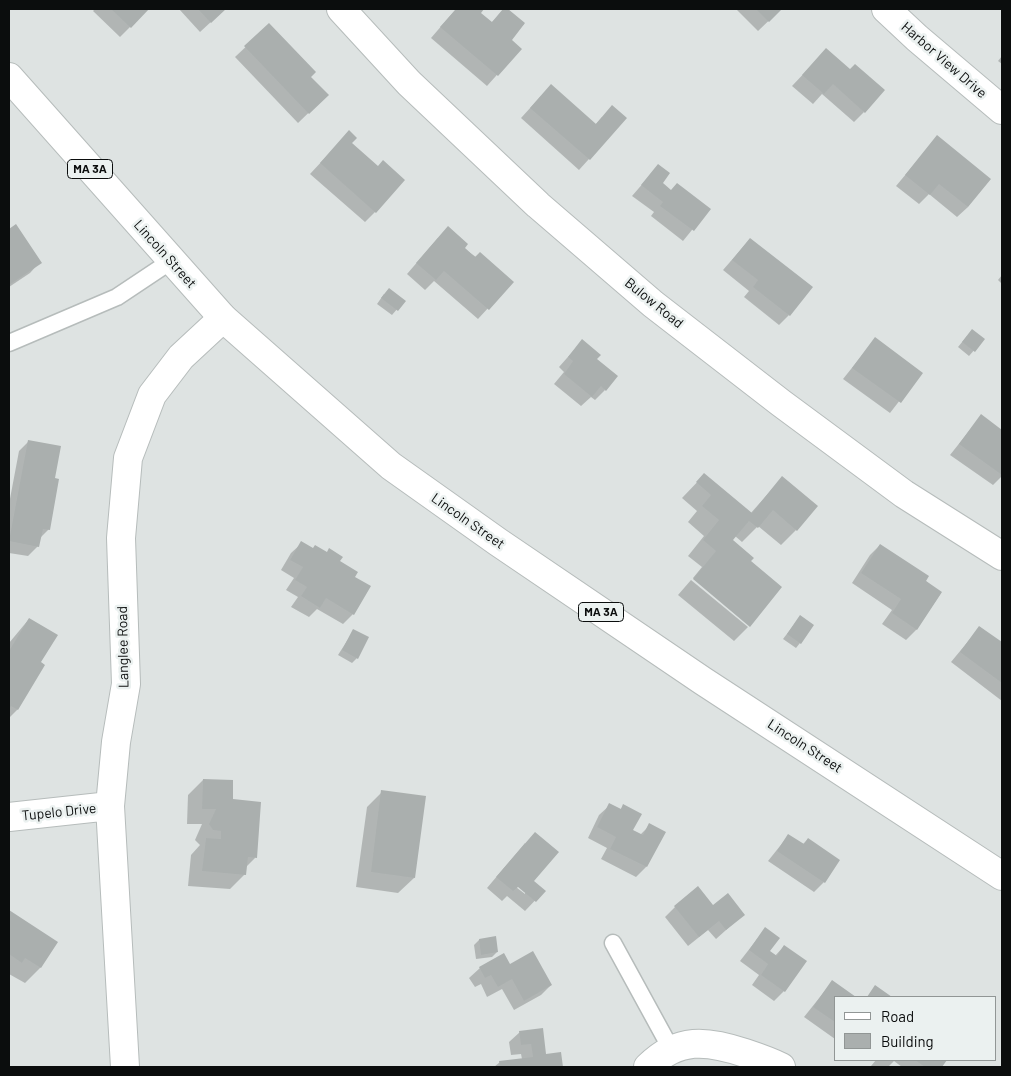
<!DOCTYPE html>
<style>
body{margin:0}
#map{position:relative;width:1011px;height:1076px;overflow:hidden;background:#dee3e2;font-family:Barlow,sans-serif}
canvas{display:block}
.frame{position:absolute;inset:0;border:10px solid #0b0d0d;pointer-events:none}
.legend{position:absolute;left:834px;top:996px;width:162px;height:65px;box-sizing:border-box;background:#ebf1f0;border:1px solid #919695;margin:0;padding:6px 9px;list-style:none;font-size:15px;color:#0b0d0d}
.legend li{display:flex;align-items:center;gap:10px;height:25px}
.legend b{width:25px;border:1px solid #919695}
</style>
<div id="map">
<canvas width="1011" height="1076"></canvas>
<div class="frame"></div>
<ul class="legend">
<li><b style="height:6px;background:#fff"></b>Road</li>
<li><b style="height:14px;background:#aaafae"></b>Building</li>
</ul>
</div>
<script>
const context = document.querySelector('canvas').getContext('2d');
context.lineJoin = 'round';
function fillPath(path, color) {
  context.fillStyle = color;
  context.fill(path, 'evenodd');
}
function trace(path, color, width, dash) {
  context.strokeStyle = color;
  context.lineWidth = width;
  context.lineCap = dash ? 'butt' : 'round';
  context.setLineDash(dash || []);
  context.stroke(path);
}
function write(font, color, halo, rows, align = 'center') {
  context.font = font + ' Barlow,sans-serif';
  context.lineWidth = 5;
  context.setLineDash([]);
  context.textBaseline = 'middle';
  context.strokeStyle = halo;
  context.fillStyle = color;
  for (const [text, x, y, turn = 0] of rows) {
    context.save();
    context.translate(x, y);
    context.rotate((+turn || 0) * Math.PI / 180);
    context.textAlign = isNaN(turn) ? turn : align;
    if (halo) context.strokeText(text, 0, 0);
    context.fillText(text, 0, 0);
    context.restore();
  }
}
const shadow = new Path2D(`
 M95 9H148L120 37 93 11Z
 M179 9H225L200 32Z
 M456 9H482L479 13 491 23 506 9 524 24 510 40 520 49 487 86 431 38Z
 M736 9H781L758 31Z
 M269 25 309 77 327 95 298 123 235 57Z
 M826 50 864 112 854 122 822 94 813 104 792 86Z
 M1002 56V64L998 61Z
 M541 96 595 125 602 117 626 118 579 170 521 118Z
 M349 132 351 143 377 167 375 212 365 222 310 174Z
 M937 137 968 207 957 217 929 194 919 204 896 186Z
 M658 166 661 183 671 191 709 209 683 241 651 216 654 212 632 196Z
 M15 226 40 262 30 273 9 287V230Z
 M438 238 463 248 512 282 478 319 434 281 425 290 407 274Z
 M750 239 789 315 779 325 744 297 749 291 723 270Z
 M1002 275V284L998 280Z
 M384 294 404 301 392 315 377 304Z
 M967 336 983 340 969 356 958 347Z
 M875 339 921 373 890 413 843 379Z
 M582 341 596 359 605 390 595 400 591 397 581 406 554 384 564 372 559 367Z
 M981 416 1002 431V476L993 485 950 455Z
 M29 441 53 479 49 529 40 538 38 546 28 556 9 553V504L19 451Z
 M704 475 750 514 782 478 796 530 781 545 758 526 742 542 735 536 731 540 749 561V625L693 578 702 567 688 556 704 536 688 522 697 511 682 498Z
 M302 543 339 562 353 577V614L343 624 317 609 309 617 291 607 298 597 286 590 294 578 281 570 291 553Z
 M880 545 941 593 916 630 906 640 882 624 892 610 852 583 870 555Z
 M691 580 748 627 734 641 678 595Z
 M29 619 40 662 44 665 17 710 9 718V643Z
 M796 622 800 643 796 648 783 639Z
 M980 627 1002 644V701L951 662Z
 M354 630 357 658 352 663 338 655Z
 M203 780 232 801 255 858 246 867 245 874 230 889 188 886 191 855 200 845 195 840 202 824H187L188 795Z
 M382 792 414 878 398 893 356 887 367 807Z
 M610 805 620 810 623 806 632 831 640 835 650 825 646 867 636 877 601 859 607 848 588 838 599 815Z
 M788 836 802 845 808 839 824 882 814 892 768 861Z
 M525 843 533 881 544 891 525 911 507 896 502 901 487 888ZM514 882 525 891V894L512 884Z
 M675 907H713L744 914 716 939 708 930 688 946 665 917Z
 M9 912 56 942 40 968 25 983 9 974Z
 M765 929 769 951 775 956 784 946V991L774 1001 752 985 759 975 740 961Z
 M495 938 497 952 492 957 476 959 474 945 479 940Z
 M504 955 510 966 551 985 541 995 514 1010 502 989 487 997 481 984 475 987 469 978 480 968Z
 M832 982 854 997H835V1039L804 1017Z
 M520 1032 545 1055 560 1054 562 1067H494L500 1062 522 1059 521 1054 511 1055 509 1042Z
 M876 1060H946L940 1067H902L894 1061 888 1067H873L871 1066Z`);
const building = new Path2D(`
 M111 9H149L131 28Z
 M198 9H226L211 23Z
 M456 9H484L481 13 492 22 503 9H508L525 23 512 40 522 49 498 76 440 27Z
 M756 9H782L769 22Z
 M269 23 316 72 311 77 329 95 309 114 244 46Z
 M826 48 850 69 855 64 885 90 865 113 833 84 824 94 802 75Z
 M551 84 596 124 612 105 627 118 590 160 530 108Z
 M349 130 357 138 352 143 378 166 383 160 405 180 376 213 320 163Z
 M937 135 991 179 968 207 939 184 930 195 905 175Z
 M658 164 670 173 663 183 671 190 677 183 711 209 694 231 660 206 663 202 641 185Z
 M16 224 42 263 9 285V229Z
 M448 226 468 244 465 248 475 257 480 252 514 282 489 310 444 271 436 280 416 263Z
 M750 238 813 287 790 316 753 287 758 280 732 260Z
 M389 288 406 301 398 311 381 298Z
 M972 329 985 339 975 352 962 342Z
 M875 337 923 373 901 403 852 368Z
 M582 339 601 355 597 359 618 376 606 391 601 386 592 397 564 374 573 361 568 357Z
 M981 414 1002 430V475L959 444Z
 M28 440 61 446 55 478 59 479 50 530 43 529 39 547 9 541Z
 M704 473 752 513 782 476 818 506 797 531 773 510 758 528 749 521 733 540 754 558 751 561 782 587 750 627 693 579 716 551 703 540 719 520 702 506 711 495 696 482Z
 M301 541 313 548 315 545 327 552 329 548 343 557 340 561 358 572 355 577 371 586 354 615 326 598 320 608 301 596 307 587 295 580 303 567 290 560Z
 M880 544 929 576 926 581 942 592 917 630 892 613 901 599 861 573Z
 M800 615 814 625 801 644 787 634Z
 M29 618 58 635 41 662 45 665 18 710 11 706 9 710V651Z
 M979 626 1002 642V683L960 652Z
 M353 629 369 637 358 659 342 650Z
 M203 779 233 780V799L261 802 257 858 248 857 246 875 202 871 206 838 221 839V831L213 830 209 824 216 809H202Z
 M381 790 426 796 415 878 371 872Z
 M609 803 621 809 623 804 642 814 633 830 643 835 649 823 666 832 647 867 610 849 616 837 597 827Z
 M535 832 559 852 534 881 546 891 536 902 518 887 513 891 496 877Z
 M788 834 804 844 808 838 840 860 825 883 777 851Z
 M698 886 713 905 728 893 745 915 726 930 719 921 699 937 674 906Z
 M9 910 58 942 41 968 25 958 22 963 9 954Z
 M765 927 780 938 770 951 777 956 784 945 807 961 785 992 761 975 768 964 749 950Z
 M496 936 498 952 481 955 479 939Z
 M533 951 552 985 524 1001 512 979 498 987 491 975 485 978 479 967 504 953 510 964Z
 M832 980 856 997H835V1022L813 1007Z
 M875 985 892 997H867Z
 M543 1028 546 1054 561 1052 563 1067H500L499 1061 533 1057 531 1044 521 1045 519 1031Z
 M915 1060H947L942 1067H925Z`);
const lane = new Path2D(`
 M9 343 117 297 171 261
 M613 943 671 1049`);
const street = new Path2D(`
 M341 9 409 83 538 205 653 304 781 403 904 494 1002 556
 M886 9 917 38 1002 110
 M9 817 110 806
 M125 1067 110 806 116 742 126 684 121 538 128 458 152 395 181 357 223 318
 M648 1067C678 1037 707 1040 745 1053 757 1057 769 1061 781 1067`);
const primary = new Path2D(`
 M9 77 223 318 391 466 498 542 703 681 1002 876`);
const shields = [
 [90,169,45],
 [601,612,45]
];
const shieldNames = [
 ["MA 3A",90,169],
 ["MA 3A",601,612]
];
const streetNames = [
 ["Harbor View Drive",944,60,41],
 ["Lincoln Street",165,254,48],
 ["Bulow Road",654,303,39],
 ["Lincoln Street",468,521,35],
 ["Langlee Road",123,647,-91],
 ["Lincoln Street",805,746,33],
 ["Tupelo Drive",59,812,-6]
];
fillPath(shadow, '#0003');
fillPath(building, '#aaafae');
trace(lane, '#b6bcbb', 19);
trace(street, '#b6bcbb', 30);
trace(primary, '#b6bcbb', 30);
trace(lane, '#fff', 16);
trace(street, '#fff', 28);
trace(primary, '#fff', 28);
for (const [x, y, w] of shields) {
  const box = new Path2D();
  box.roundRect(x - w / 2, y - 9.5, w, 19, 4);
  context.fillStyle = '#ebf1f0';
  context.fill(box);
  trace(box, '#0b0d0d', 1);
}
write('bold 12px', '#0b0d0d', null, shieldNames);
write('14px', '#0b0d0d', '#ebf1f0', streetNames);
</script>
